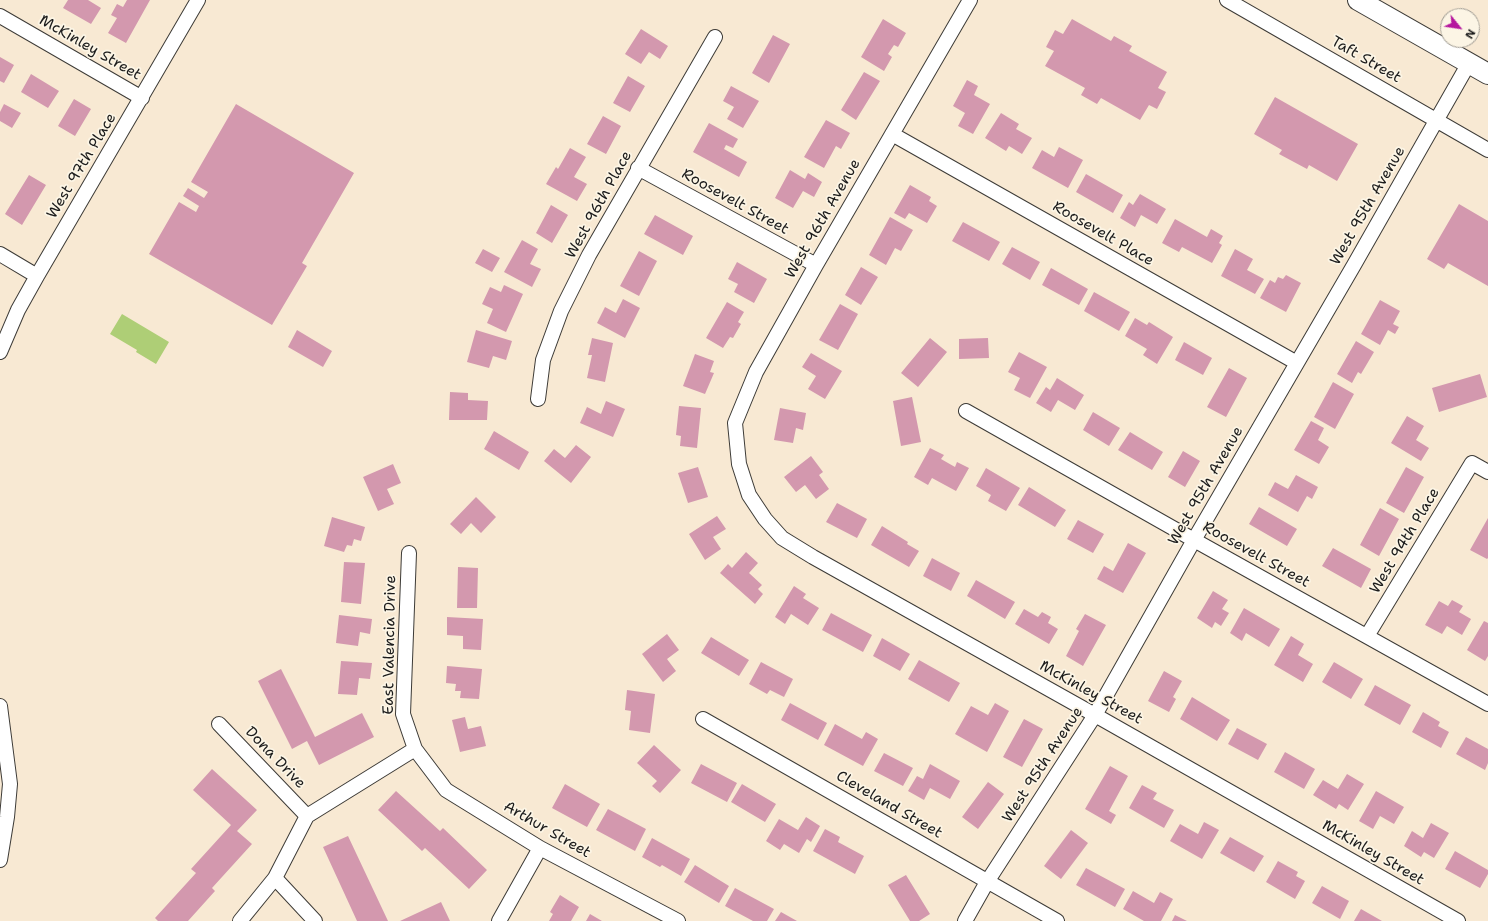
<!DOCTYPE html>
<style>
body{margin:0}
#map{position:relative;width:1488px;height:921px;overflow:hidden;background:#f8e9d3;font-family:"Shantell Sans",sans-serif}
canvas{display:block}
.north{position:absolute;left:1440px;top:8px;width:40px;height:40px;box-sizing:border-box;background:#fcf5e5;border:1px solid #a29e95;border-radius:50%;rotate:120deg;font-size:11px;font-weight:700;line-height:16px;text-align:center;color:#1c1c1c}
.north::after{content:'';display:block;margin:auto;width:14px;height:18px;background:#b5179e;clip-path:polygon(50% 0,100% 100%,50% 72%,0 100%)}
</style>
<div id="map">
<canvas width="1488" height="921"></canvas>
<div class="north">N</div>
</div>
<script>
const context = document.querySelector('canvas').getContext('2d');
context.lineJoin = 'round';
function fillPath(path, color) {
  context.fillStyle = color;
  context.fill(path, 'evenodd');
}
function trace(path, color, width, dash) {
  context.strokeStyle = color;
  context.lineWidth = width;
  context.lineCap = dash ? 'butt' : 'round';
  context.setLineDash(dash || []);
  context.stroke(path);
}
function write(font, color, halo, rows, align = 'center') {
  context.font = font + ' "Shantell Sans",sans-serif';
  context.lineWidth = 3.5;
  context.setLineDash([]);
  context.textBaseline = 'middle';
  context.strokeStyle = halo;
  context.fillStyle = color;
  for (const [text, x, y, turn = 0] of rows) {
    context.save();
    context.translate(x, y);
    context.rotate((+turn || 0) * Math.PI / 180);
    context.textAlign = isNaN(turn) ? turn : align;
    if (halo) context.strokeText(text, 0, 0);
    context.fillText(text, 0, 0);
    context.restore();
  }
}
const green = new Path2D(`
 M122 314 169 342 156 364 136 352 137 350 110 334Z`);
const building = new Path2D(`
 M68 0H88L101 8 91 24 63 8Z
 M127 0H150L126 43 108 33 117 18 111 15 117 4 123 7Z
 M883 19 906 33 898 47 894 45 888 54 892 57 884 71 861 57Z
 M1072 19 1111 41 1114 36 1132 46 1129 51 1167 72 1158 88 1166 92 1157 109 1149 105 1140 120 1101 98 1097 104 1081 95 1085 88 1045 66 1054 51 1046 47 1055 30 1063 34Z
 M641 29 668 46 660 59 649 52 641 64 625 54Z
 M773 35 790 44 769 83 752 73Z
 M0 57 14 65 4 83 0 81Z
 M864 72 880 81 856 120 841 110Z
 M31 74 59 91 48 108 21 92Z
 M628 76 645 86 630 112 613 103Z
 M967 80 978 86 974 95 990 104 973 134 958 126 965 113 953 106Z
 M731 86 759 101 743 128 727 119 734 107 723 101Z
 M1275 97 1358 144 1337 181 1309 165 1307 169 1279 154 1282 150 1254 134Z
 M74 99 91 109 75 136 58 126Z
 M4 104 21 113 12 128 0 121V112Z
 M236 104 354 173 302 263 307 266 272 325 149 254 179 202 196 212 199 206 183 196 188 188 204 198 208 192 191 182Z
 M1001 113 1019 124 1016 129 1032 138 1022 154 1009 146 1006 151 985 138Z
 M603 116 621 126 606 154 587 144Z
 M826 120 850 133 841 149 836 146 824 168 804 157Z
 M709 123 738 139 733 148 726 145 724 149 747 162 739 177 693 152Z
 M1059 147 1083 160 1068 188 1032 168 1042 150 1054 157Z
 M570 148 586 157 574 177 587 184 577 201 546 184 556 167 558 169Z
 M790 170 805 179 808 173 822 182 814 197 803 191 793 208 775 198Z
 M1086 174 1123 195 1113 213 1076 192Z
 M29 175 46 185 22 225 5 214Z
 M910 185 931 197 929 201 937 206 927 223 909 213 905 219 894 213Z
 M1140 194 1166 209 1157 224 1141 215 1135 227 1120 218 1129 202 1133 205Z
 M1459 204 1488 221V286L1448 263 1444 269 1427 259Z
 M551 205 568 215 552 243 536 233Z
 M655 215 693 236 683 255 644 234Z
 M890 217 913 230 901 251 895 248 886 265 869 255Z
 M1175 219 1207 237 1211 229 1223 236 1219 243 1222 245 1212 263 1182 247 1179 252 1162 243Z
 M963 222 1000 242 989 261 952 241Z
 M522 240 538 249 530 264 541 269 532 287 504 272Z
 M1012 247 1040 262 1030 280 1002 264Z
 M483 249 500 258 492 272 475 263Z
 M1235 249 1253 259 1247 270 1264 279 1255 294 1221 276Z
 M639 251 657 261 639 296 620 286Z
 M737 262 767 279 754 303 734 292 738 284 728 279Z
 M861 267 878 277 861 305 845 295Z
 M1051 268 1088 289 1079 305 1042 285Z
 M1286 275 1301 283 1286 312 1260 298 1270 280 1275 283 1278 277 1283 279Z
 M504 285 523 294 506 332 487 323 493 309 482 304 490 287 501 292Z
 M1094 292 1130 312 1119 331 1084 311Z
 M623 299 640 308 625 338 597 323 605 307 616 313Z
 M1380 300 1400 311 1393 324 1399 327 1395 334 1388 330 1380 345 1361 334Z
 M727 302 744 312 738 322 741 324 733 338 730 337 723 348 706 338Z
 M840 304 858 314 838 350 819 340Z
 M1135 318 1147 325 1149 322 1173 337 1157 364 1143 355 1147 349 1125 336Z
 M297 330 332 351 323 367 288 347Z
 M476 330 512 341 506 360 493 356 489 368 467 362Z
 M592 338 613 343 605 382 587 378 592 355H588Z
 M930 338 947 352 918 387 901 373Z
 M988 338 989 358 959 359V339Z
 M1356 341 1374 352 1361 374 1358 372 1352 383 1337 374Z
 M1184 342 1212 358 1203 375 1175 360Z
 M1019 352 1047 367 1030 398 1014 390 1020 378 1008 372Z
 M811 353 842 371 825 399 808 389 816 376 802 367Z
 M695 354 714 361 710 372 714 373 705 394 683 386Z
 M1229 368 1247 378 1226 417 1207 407Z
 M1480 374 1487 397 1439 412 1432 388Z
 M1057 378 1084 395 1075 410 1058 400 1051 412 1036 403 1046 387 1050 390Z
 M1333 382 1354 394 1335 429 1314 417Z
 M450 392 468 393V400L488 401 487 420H449Z
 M912 397 921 442 901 446 893 401Z
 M606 401 625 409 613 437 580 423 587 407 601 414Z
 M679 406 701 408 697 448 680 446 681 436 676 435Z
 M780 408 806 413 803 430 796 428 793 443 774 440Z
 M1093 412 1120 428 1109 446 1083 430Z
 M1407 416 1424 426 1416 440 1429 448 1421 461 1391 443Z
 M1311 421 1324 428 1318 440 1329 447 1319 464 1294 450Z
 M494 431 529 452 519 470 484 449Z
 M1130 432 1163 452 1152 470 1118 450Z
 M576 445 591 457 571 483 544 461 554 449 565 458Z
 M930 448 944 455 941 459 955 467 957 462 969 468 956 491 932 478 928 485 914 477Z
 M1183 451 1200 461 1185 487 1168 477Z
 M811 456 823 472 819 475 829 489 816 499 805 485 796 492 784 477Z
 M393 464 401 483 387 489 394 504 378 511 363 477Z
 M698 467 708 497 688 503 678 473Z
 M1406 467 1424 477 1404 513 1386 503Z
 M986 468 1020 488 1006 511 988 501 991 495 976 486Z
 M1296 475 1318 487 1312 499 1307 496 1298 512 1268 495 1275 482 1288 489Z
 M1029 487 1066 510 1055 527 1018 505Z
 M476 497 496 517 481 533 471 523 461 534 450 524Z
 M837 503 867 519 857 538 826 522Z
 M1259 507 1297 529 1287 546 1249 524Z
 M1380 508 1399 519 1379 556 1360 545Z
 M717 516 726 529 713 537 721 549 705 560 689 534Z
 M332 517 365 527 361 541 354 539 352 546 347 545 344 552 324 546Z
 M1488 518V558L1487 559 1470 550Z
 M1078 520 1104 534 1093 553 1067 539Z
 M882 526 908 542 907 544 919 551 909 567 871 545Z
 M1128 543 1146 553 1123 593 1097 579 1104 566 1113 571Z
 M1333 548 1371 569 1361 588 1322 566Z
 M746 552 758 563 749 573 762 585 758 589 763 594 755 604 720 573 728 564 732 568Z
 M932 558 960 573 951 591 923 576Z
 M344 562 365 563 361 604 341 602Z
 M458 567 478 568 477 608H457Z
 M976 580 1015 602 1005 619 967 596Z
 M794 586 806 594 803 598 819 608 808 625 791 614 785 624 775 617Z
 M1213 591 1228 600 1222 609 1229 613 1221 626 1215 622 1212 628 1197 618Z
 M1452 600 1463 606 1459 612 1471 619 1462 635 1447 626 1442 634 1425 625 1439 601 1448 606Z
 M1244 608 1280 629 1269 647 1246 633 1242 641 1230 633Z
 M1024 609 1038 617 1042 612 1051 617 1048 623 1058 629 1049 644 1015 624Z
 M831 613 872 635 863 652 822 630Z
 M1085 614 1106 625 1083 666 1066 656 1079 631 1076 629Z
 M339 615 372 619 370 634 360 632 358 646 336 643Z
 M447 617 483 619 481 650 463 649V636L447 635Z
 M1484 621 1488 623V656L1485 661 1467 650Z
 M667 634 679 650 667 659 676 671 663 682 642 654Z
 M1291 636 1304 644 1298 655 1313 664 1303 682 1274 665Z
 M711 637 749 660 739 676 701 653Z
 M882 638 910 654 900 671 873 656Z
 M919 660 960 683 949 702 908 679Z
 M341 661 372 663 370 679 359 678 357 695 338 694Z
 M761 662 793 679 784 697 770 690 767 694 749 684Z
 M1334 662 1363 679 1351 699 1322 682Z
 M447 666 482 669 479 699 460 698 461 691H455L456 684 446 683Z
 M281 669 315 737 362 713 374 737 319 765 307 741 292 749 258 681Z
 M1164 671 1182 681 1173 697 1176 699 1169 712 1148 701Z
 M1375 685 1411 705 1400 725 1364 705Z
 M627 690 655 694 650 733 629 730 631 711 625 710Z
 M1192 697 1230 720 1217 741 1180 719Z
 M790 703 827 723 818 740 781 720Z
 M995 703 1009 711 987 752 955 734 971 706 988 715Z
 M1423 712 1440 722 1438 726 1449 732 1441 748 1412 732Z
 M465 717 468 729 481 726 486 746 460 752 452 720Z
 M1024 719 1043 729 1022 767 1003 757Z
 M835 724 862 739 866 732 878 739 863 766 824 745Z
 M1237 728 1267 744 1258 760 1228 744Z
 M1466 737 1488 749V763L1485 770 1456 754Z
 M654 745 681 770 660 793 652 786 657 781 637 763Z
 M1285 752 1315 769 1304 789 1274 772Z
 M884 753 913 768 903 786 874 771Z
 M701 764 737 783 727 802 691 783Z
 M930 764 960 781 950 799 930 788 924 800 908 791 917 776 923 779Z
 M1110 766 1128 776 1109 811 1116 815 1111 824 1085 809Z
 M212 769 257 810 237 831 252 844 212 888 215 891 188 921H158L155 918 196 873 191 869 231 825 193 790Z
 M1347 774 1364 784 1348 810 1339 804 1336 809 1313 795 1323 780 1338 789Z
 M988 782 1004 794 978 829 962 817Z
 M565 784 600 804 587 827 552 808Z
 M742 784 776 804 765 822 731 802Z
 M1142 785 1157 793 1153 799 1174 810 1164 828 1129 808Z
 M396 791 440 831 443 828 487 870 469 889 425 848 422 851 378 810Z
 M1376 791 1404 807 1394 824 1380 816 1373 829 1359 821Z
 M608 809 646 829 635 851 596 830Z
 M806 817 820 826 811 842 807 839 799 853 784 844 780 850 766 841 779 819 798 830Z
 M1204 822 1219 830 1202 859 1170 841 1180 824 1198 834Z
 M1431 823 1449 833 1434 858 1424 852 1421 857 1404 846 1412 831 1423 838Z
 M825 829 840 837 838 842 864 856 855 874 813 851Z
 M1071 830 1088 843 1061 879 1044 866Z
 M348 836 388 921H357L323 847Z
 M1230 837 1264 856 1254 872 1220 853Z
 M652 838 690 859 681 876 662 865 660 867 642 857Z
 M1455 851 1488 870V874L1480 888 1445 869Z
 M1278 861 1298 872 1296 876 1305 881 1295 899 1266 882Z
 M695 865 729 886 719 903 684 882Z
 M1086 868 1125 889 1115 907 1076 885Z
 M906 875 930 914 919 921H910L888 885Z
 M1322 886 1349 901 1340 919 1312 903Z
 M735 888 774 909 767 921H753L725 906Z
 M1133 891 1154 903 1160 892 1173 899 1161 921H1144L1123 909Z
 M560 895 579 907 571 921H549L553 914 550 912Z
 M441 902 450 921H400Z
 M1361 909 1382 921H1354Z
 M781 912 797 921H775Z
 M590 914 602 921H586Z
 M1175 915 1187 921H1172Z`);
const street = new Path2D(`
 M970 0 816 265 756 372 735 423 739 464 749 495 765 519 782 538 813 557 1095 715 1458 921
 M1227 0 1488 150
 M0 16 142 98
 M892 134 1297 363
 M638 168 816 265
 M0 254 37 276
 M0 352 18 310 37 276 198 0
 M538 399 543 360 561 311 589 255 715 37
 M966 411 1194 540 1488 704
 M409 553 403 714 415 749 446 790 540 848 678 921
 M1367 636 1472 463 1488 472
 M0 706 10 784 7 817 0 860
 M703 719 1057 921
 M219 724 307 816
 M275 878 315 921
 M240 921 275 878 307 816 415 749
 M499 921 540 848
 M965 921 987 882 1095 715 1194 540 1354 265 1469 63`);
const secondary = new Path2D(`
 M1358 0 1488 74`);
const streetNames = [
 ["McKinley Street",90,48,30],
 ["Taft Street",1366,60,30],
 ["West 97th Place",82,166,-59],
 ["Roosevelt Street",735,202,29],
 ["West 96th Place",599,205,-61],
 ["West 95th Avenue",1368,206,-60],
 ["West 96th Avenue",823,219,-60],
 ["Roosevelt Place",1103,234,30],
 ["West 95th Avenue",1206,486,-60],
 ["West 94th Place",1405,541,-59],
 ["Roosevelt Street",1256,555,29],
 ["East Valencia Drive",390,645,-89],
 ["McKinley Street",1091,693,29],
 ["Dona Drive",275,758,46],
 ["West 95th Avenue",1043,765,-57],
 ["Cleveland Street",889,805,30],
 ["Arthur Street",547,830,30],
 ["McKinley Street",1373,853,30]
];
fillPath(green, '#aece76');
fillPath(building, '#d398ae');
trace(street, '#3d3b37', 16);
trace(secondary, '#3d3b37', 22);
trace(street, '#fff', 14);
trace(secondary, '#fff', 20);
write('15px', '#1c1c1c', '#fcf5e5', streetNames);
</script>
